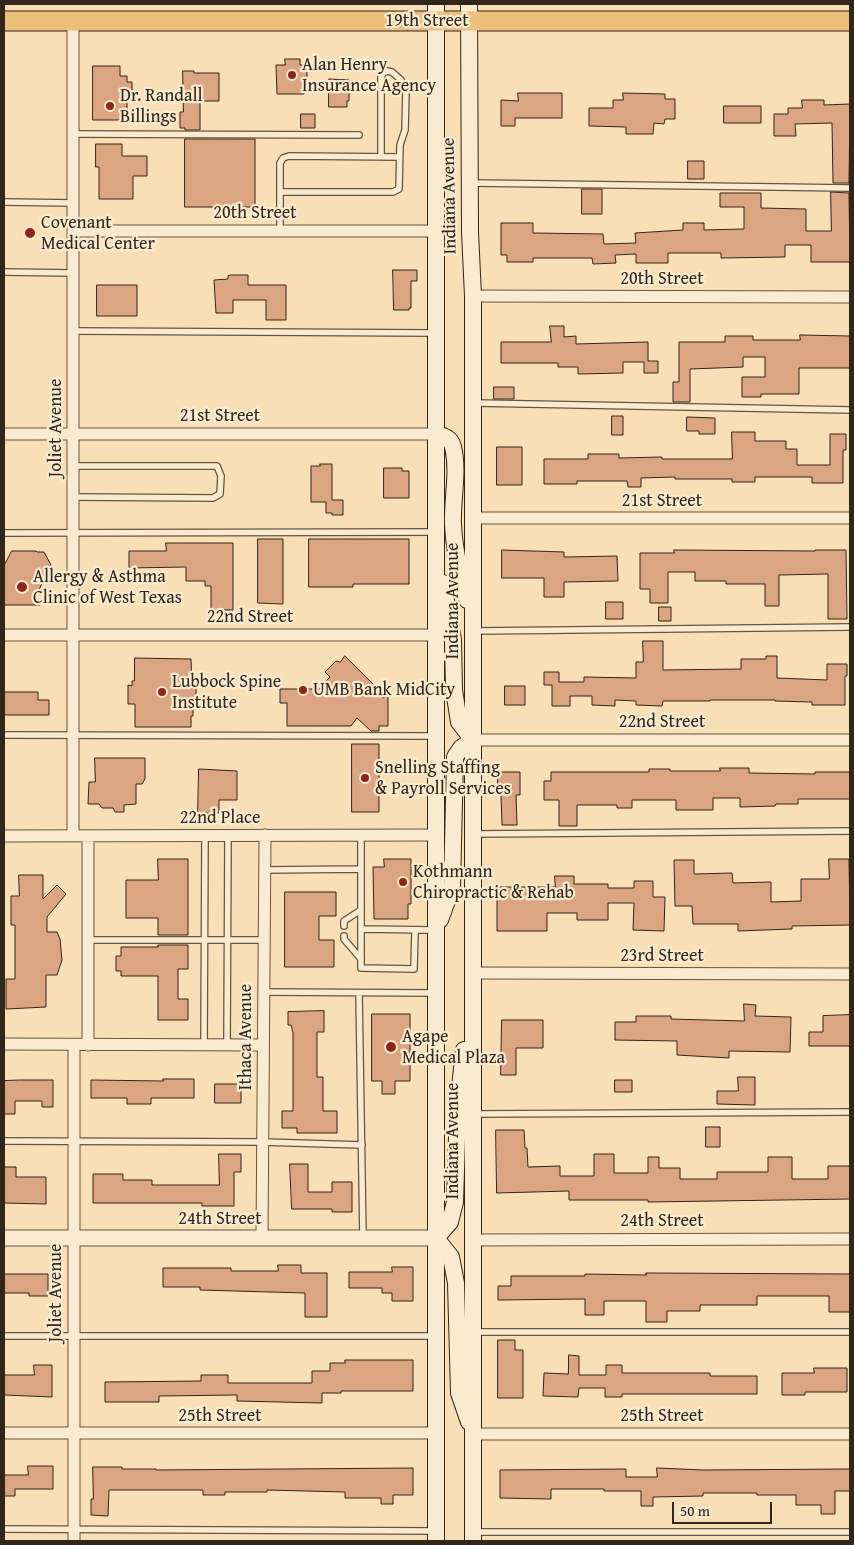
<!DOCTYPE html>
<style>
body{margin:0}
#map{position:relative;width:854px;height:1545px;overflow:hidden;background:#f8dfb6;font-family:"Gentium Book Plus",serif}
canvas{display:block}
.frame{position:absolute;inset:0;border:5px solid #322519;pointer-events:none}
.scale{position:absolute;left:672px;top:1502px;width:100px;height:22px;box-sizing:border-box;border:2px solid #322519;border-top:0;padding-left:6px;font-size:15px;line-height:18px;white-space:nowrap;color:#322519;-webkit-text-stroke:4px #faead0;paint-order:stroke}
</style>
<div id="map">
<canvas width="854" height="1545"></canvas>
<div class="frame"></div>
<div class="scale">50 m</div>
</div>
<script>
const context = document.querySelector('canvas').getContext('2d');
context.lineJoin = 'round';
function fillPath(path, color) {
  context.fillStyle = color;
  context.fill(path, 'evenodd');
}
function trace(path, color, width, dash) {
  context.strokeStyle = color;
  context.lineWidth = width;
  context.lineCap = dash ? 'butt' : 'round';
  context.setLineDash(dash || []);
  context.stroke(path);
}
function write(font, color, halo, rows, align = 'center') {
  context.font = font + ' "Gentium Book Plus",serif';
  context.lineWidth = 4.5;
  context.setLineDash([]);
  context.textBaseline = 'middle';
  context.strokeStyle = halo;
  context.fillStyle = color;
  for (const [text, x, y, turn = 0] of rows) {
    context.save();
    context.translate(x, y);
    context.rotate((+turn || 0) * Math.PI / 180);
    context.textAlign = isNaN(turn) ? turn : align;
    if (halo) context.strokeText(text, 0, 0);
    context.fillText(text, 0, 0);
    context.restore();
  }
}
const building = new Path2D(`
 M285 59H300V65H307V84H304V94H277L276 65H285Z
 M93 66H120V76H127V82H132V92H127V120H93Z
 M183 71H194V73H219V101H200V130H185V128H180V112H183Z
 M329 79 349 80V101H347V107H329Z
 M518 93H562V118H515V126H501V100L518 101Z
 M623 93 665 94V99H675V119H665L664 124 654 123 653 134H626V127L589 126V108H613V100H623Z
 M802 100H824V105L850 104 849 183H833L832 123 795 124 796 136H774V114H788V108H802Z
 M724 106H761V123H724Z
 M301 114H315V128H301Z
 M185 139H255V207H185Z
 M96 144H122V156H147V176H133V199H99V167H96Z
 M688 161H704V179H688Z
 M582 189H602V214H582Z
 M831 192 849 193 850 262H811V245H785V257L721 258V253H668V263H636V254L615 255 616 263 593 264 592 258H533V262H507V255H501V223H533V233L603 234 604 244 636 243 635 233 683 230V223H704V230L744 229V207H720V193H761V208L806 209V231H831Z
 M393 270H417V281H411V308H409V310H394Z
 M231 275H248V285H286V320H266V300H233V313H216L214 280 228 279V276Z
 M97 285H137V316H97Z
 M550 326H564V337L576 336V344L648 342V361H658V373H644V362H623V373L578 374V367H558V363H501V342H551Z
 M800 335 850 336V368H799V394H761V397H742V377H765V357H743V367L690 369V402H673V382H679V342H725V336H753V340H800Z
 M494 387H514V399H494Z
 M612 416H623V435H612Z
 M687 417 715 418V434H699V431H687Z
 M732 432H755V441H786V449H797V465H830V434H846V450H843V483H812V477H755V482H732V479H675V477L641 478V487H628L627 481H577V484H544V459H588V454H619V458L662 457V459H732Z
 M497 447H522V485H497Z
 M320 464H332V500H343V515H332V513H326V502H311V466H320Z
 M384 468H402V471H409V498H384Z
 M258 539H283V604L258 603Z
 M309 539H409V584H353V587H309Z
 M166 543H233V610H211V586H205V581H186V567L129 568V551H166Z
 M502 550 564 552V557L617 556 618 581 564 582V597H544V578H502Z
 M674 550 815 551V550H846L847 619H828V574L779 575V606H765V584H726V581H695V572H668V603H650V589H640V553H674Z
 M12 551H36L37 552H44L51 565 35 598 40 605H4V566Z
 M606 602H623V619H606Z
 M659 607H671V621H659Z
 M643 641H663V670L741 669V659H766V656H777V678L827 680V664H847V676H845V705H812V702L775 701V700H710V701H663L662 706 636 705V701L615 700V706L592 705V696H570V706H552V685H544V672H559V682H584V677L636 678V662H643Z
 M345 656 376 687 383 698 388 695V726H379V731H371L357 718 351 726H287V703H280V689H319L330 677 325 672 336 661 340 662Z
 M135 658 191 659 192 686H196V698H193V716H191V727H135V704H128V685L132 686V681H134Z
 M505 686H525V705H505Z
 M4 692H38V700H49V715H4Z
 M352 744H379V812H352Z
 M95 758H145V779L142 784H136V804L124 805V812H115L113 808H102L99 804H88L89 782H95Z
 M720 768H749V773L815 774V772H850V799H798V804H776L775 806 740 807V798H713V810H676V800H632V808H617V805H577V826H559V800H544V781H551V772H649V769H670V771H720Z
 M199 769 237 771V800H219V813H198Z
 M498 772H520V795H516L517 825H502L501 795H498Z
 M158 859H188V935H158V918H126V880H158Z
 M384 859H411V904H408V919H374L373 867H384Z
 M829 859H849L850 925 792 926V929L738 931V924H693L692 906H675L674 860H694V874L732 873 733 883 771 882V902L801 901V879H829Z
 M19 875H43V899L57 885 66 894 47 917V932H57L60 939 62 960 57 975H46V1007L6 1009V979H15V925H11V896H19Z
 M555 876H574V884H608V888H634V881H653V897H665L664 931 633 930 634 903H608V920H577V913H547V931H497V887H555Z
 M285 892H336V916H319V940H334V967H285Z
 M158 945H188V969H178V999H188V1020H158V976H121V971H116V956H121V947H158Z
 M744 1004 756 1005 755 1016 791 1017 790 1052 729 1051V1058L677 1055V1041L615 1040V1022H636V1016H671V1019L744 1021Z
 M324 1011V1032H317V1077H323V1111H337V1133H297V1128H282V1111H293V1033L291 1025H288V1012Z
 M372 1014H410V1081H395V1094H382V1081H372Z
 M850 1015V1046H809V1032H823V1016Z
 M502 1020H543V1048H516V1075H501Z
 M738 1077H755V1105L717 1104V1091H738Z
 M163 1079H194V1098H151V1104H127V1098H91V1080L163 1081Z
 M20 1080H53V1107H42V1101H15V1114H4V1081Z
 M615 1080H632V1092H615Z
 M215 1084H241V1103H215Z
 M706 1127H720V1147H706Z
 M496 1130H524L525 1148H527L528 1167 560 1166V1176H594V1154H614V1173H648V1157H659V1168H680V1179H717V1172H768V1157H792V1179H828V1166H850V1199L648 1202V1200H569V1191L497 1193Z
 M219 1154H241V1172H234V1206H202V1203H93V1174H123V1180H152V1185H219Z
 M290 1164H308V1192H332V1182H352V1212H332V1209H292Z
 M4 1167H16V1177H46V1204L4 1203Z
 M278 1265H301V1273H327V1317H305V1293L200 1290V1287H163V1268H231V1271H278Z
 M392 1267H413V1301H392V1293H382V1288H349V1272H392Z
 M646 1273 850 1274V1312H829V1296H757V1305H700V1311H667V1322H646V1301H604V1315H585V1299L498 1300V1286H511V1276H585V1274L646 1275Z
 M4 1274H48V1296H29V1293H4Z
 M498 1340H515V1350H523V1398H498Z
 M569 1355 579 1356V1375H606V1365H622V1373H710V1376H757V1394H622V1397H605V1388H579L578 1397 543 1396 544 1373 568 1374Z
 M345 1360H413V1391H341V1393H322V1403L237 1401V1395L159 1396V1402H105V1382L201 1381V1375H228V1383H312V1371H330V1363H345Z
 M34 1365H52V1397L4 1395V1375H34Z
 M814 1368H847V1392H805V1395H782V1373H814Z
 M28 1466H53V1489H15V1496H4V1475H28Z
 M93 1467H122V1469H156V1470L413 1468V1495H393V1504H381V1498H345V1492L267 1490V1492H225V1495H203V1490H109L108 1516 91 1515V1499H93Z
 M657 1468 703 1470 850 1469V1491H835V1514H821V1505H796V1495H757V1493H703V1496L653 1497V1506H641V1491H604V1489H551V1499L500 1498V1470L626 1469V1477H657Z`);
const service = new Path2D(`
 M73 134 359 135
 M472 183 850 188
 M280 192H393L399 189 400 145 405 130 406 89 401 80 392 72 387 71 383 73 381 77V157
 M4 202 73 203
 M280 231V163L283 158 289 156 399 157
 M4 272 73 273
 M73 331 434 333
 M475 403 850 410
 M73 466H217L221 476 220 494 213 498 73 497
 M4 533 434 532
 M475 631 850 627
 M4 735 434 736
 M475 834 850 831
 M361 835V968L414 969 415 930
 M265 870 361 869
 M344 926V921L361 910
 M361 929 434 930
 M344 936V939L361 959
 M88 940H264
 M263 992 434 993
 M359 993 363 1238
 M204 1045 205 835
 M227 1045 228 835
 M475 1114 850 1112
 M4 1141 262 1142 362 1145
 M475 1332H850
 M4 1336H434
 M4 1529 434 1531
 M476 1532H850`);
const minor = new Path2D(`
 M73 21V836
 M73 231H436
 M473 296 850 297
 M4 434H436
 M473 518H850
 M4 635H436
 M473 740H850
 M4 836 436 835
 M473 973 850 974
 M4 1044 263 1045
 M74 1045V1541
 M88 1045V836
 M262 1238 265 835
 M473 1240 850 1239
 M4 1433H436
 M473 1434H850`);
const tertiary = new Path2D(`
 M4 1238H436`);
const secondary = new Path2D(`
 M436 4V1541
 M469 4 470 232 473 296V1541
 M436 434C444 436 451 438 453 447 459 472 452 498 453 524 454 550 461 575 467 600
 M443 583 453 640 454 690 459 722 473 740
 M440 920 452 887 455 757 461 748 473 740
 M464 1050 458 1106 455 1202 450 1222 436 1238 451 1257 456 1283 459 1393 469 1422`);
const primary = new Path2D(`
 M4 21H850`);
const markers = [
 [292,75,5,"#8f2418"],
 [110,106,5,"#8f2418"],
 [30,233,6,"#8f2418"],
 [22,587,6,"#8f2418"],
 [303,690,5,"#8f2418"],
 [162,692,5,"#8f2418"],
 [365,778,5,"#8f2418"],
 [403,882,5,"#8f2418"],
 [391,1047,6,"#8f2418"]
];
const streetNames = [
 ["19th Street",427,21],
 ["Indiana Avenue",450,196,-91],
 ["20th Street",255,213],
 ["20th Street",662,279],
 ["21st Street",220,416],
 ["Joliet Avenue",56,428,-90],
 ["21st Street",662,501],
 ["Indiana Avenue",453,601,-90],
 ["22nd Street",250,617],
 ["22nd Street",662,722],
 ["22nd Place",220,818],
 ["23rd Street",662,956],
 ["Ithaca Avenue",246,1037,-90],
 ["Indiana Avenue",453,1141,-90],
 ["24th Street",220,1219],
 ["24th Street",662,1221],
 ["Joliet Avenue",56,1293,-90],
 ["25th Street",220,1416],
 ["25th Street",662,1416]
];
const poiNames = [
 ["Alan Henry",302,65],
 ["Insurance Agency",302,86],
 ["Dr. Randall",120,96],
 ["Billings",120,117],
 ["Covenant",41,223],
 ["Medical Center",41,244],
 ["Allergy & Asthma",33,577],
 ["Clinic of West Texas",33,598],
 ["Lubbock Spine",172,682],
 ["Institute",172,703],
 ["UMB Bank MidCity",313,690],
 ["Snelling Staffing",375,768],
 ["& Payroll Services",375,789],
 ["Kothmann",413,872],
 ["Chiropractic & Rehab",413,893],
 ["Agape",402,1037],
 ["Medical Plaza",402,1058]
];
fillPath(building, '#dca582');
trace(building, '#322519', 1);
trace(service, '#645440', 8);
trace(minor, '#645440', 13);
trace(tertiary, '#645440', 17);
trace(secondary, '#322519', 18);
trace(primary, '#322519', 21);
trace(service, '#faead0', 5.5);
trace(minor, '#faead0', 11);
trace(tertiary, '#faead0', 15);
trace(secondary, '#faead0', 16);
trace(primary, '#ecc07b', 19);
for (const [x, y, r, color] of markers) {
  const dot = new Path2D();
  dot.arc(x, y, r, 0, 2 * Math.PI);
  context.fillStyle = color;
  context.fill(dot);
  trace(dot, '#faead0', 2);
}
write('18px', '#322519', '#faead0', streetNames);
write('18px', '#322519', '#faead0', poiNames, 'left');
</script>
